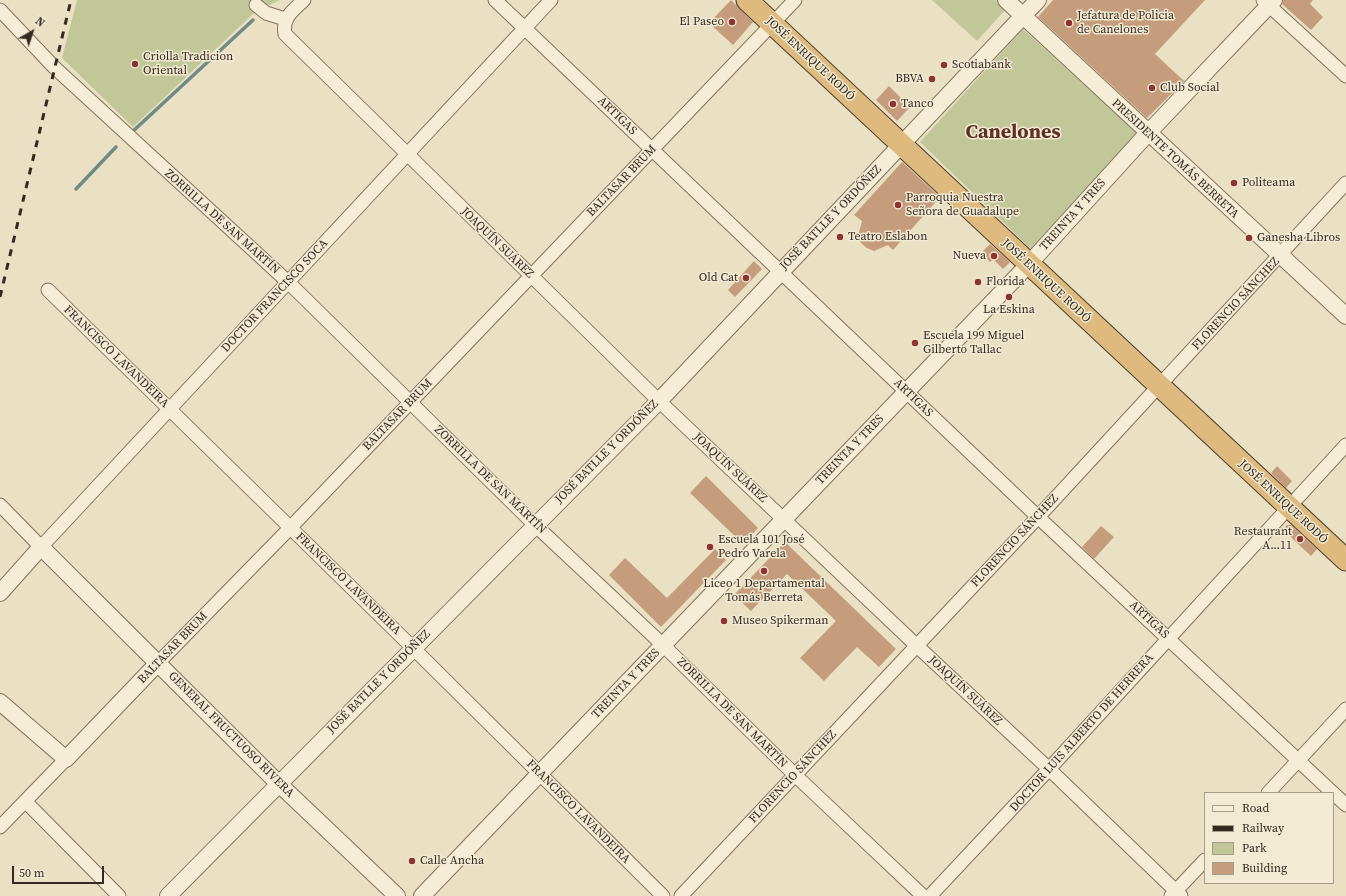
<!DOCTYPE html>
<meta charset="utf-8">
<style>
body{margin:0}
#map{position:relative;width:1346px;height:896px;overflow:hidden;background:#eae0c4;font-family:"Source Serif 4",serif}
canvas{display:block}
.legend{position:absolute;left:1204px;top:792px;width:130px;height:92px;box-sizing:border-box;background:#f2ead3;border:1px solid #a69d8b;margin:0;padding:5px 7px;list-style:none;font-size:12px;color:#352a1f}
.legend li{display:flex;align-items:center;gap:8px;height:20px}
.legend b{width:20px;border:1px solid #a69d8b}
.north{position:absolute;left:12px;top:12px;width:40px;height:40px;-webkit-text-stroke:3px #f2ead3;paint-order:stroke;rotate:39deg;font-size:11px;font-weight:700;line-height:16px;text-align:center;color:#352a1f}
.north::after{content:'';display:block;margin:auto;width:14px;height:18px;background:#352a1f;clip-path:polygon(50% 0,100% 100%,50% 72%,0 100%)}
.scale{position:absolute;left:12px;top:866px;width:92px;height:18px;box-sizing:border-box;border:2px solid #352a1f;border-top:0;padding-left:5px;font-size:12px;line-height:14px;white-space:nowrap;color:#352a1f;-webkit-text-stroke:3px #f2ead3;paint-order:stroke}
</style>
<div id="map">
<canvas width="1346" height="896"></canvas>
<ul class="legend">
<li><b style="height:5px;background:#f6edd7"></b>Road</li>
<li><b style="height:5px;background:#352a1f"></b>Railway</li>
<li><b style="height:11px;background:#c1c799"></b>Park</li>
<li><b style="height:11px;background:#c59d7d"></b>Building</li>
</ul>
<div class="north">N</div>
<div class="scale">50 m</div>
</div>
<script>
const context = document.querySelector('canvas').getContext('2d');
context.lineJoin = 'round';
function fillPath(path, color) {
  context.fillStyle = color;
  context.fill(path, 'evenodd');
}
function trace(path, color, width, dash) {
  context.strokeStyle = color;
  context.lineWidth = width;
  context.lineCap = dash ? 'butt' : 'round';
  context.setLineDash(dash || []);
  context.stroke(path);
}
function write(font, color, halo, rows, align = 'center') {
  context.font = font + ' "Source Serif 4",serif';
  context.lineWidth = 3;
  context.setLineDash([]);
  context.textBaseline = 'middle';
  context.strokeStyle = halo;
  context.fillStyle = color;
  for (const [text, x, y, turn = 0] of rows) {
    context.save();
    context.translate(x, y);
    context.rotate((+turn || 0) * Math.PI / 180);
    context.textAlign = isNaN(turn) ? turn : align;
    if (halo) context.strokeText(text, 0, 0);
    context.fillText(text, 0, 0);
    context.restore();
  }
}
const green = new Path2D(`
 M77 0H280L255 12 133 127 62 58Z
 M932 0H996L1006 9 977 41Z
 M1023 29 1137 133 1032 250 920 142Z`);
const stream = new Path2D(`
 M132 132 253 20
 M76 189 116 147`);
const building = new Path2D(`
 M731 0 753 22 733 45 709 23Z
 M1053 0H1205L1155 54 1184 81 1147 118 1038 17Z
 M1283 0H1313L1310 4 1323 17 1311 30 1282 4Z
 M889 86 910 107 897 121 876 100Z
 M902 162 940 197 893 250 888 245 874 251 867 248 861 243 858 236 862 221 854 215Z
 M990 244 1010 262 1003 269 993 259 990 262 981 253Z
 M754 261 762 269 735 297 728 290Z
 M1277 466 1292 481 1286 488 1271 473Z
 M706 476 758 528 743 544 690 493Z
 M1287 525H1291L1317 549 1311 556 1283 530Z
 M1101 526 1114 537 1094 559 1082 547Z
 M785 542 896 649 879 667 857 647 824 681 800 658 836 621 787 574 751 611 734 595Z
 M715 549 726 560 661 627 609 575 625 558 667 598Z`);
const minor = new Path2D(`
 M304 0C293 11 282 17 285 34L659 401 917 646 1049 769 1181 896
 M495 0 1038 517 1333 793
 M1263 0 1346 76
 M256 5 266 13 285 19
 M0 10 54 67 288 282 534 524 663 645 795 775 923 896
 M48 290 413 648 663 896
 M0 505 41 547 551 0
 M158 663 290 528 795 0
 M1268 793 1346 709
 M1333 793 1346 805
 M25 801 119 896
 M0 827 66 759
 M681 896 1038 517 1346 183
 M930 896 1049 769 1346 445
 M1171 896 1205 860`);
const tertiary = new Path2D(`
 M1006 0 1346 316
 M0 593 41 547 278 783 397 896
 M0 702 66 759 158 663
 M168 896 659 401 1038 0
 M422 896 1029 264 1148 133 1274 0`);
const trunk = new Path2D(`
 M747 0 1346 560`);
const rail = new Path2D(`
 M0 297 71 0`);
const markers = [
 [732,22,4,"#8d3331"],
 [1069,23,4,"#8d3331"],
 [135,64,4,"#8d3331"],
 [944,65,4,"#8d3331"],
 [932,79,4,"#8d3331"],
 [1152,88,4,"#8d3331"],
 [893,104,4,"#8d3331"],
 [1234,183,4,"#8d3331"],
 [898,205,4,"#8d3331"],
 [840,237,4,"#8d3331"],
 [1249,238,4,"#8d3331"],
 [994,256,4,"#8d3331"],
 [746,278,4,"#8d3331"],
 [978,282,4,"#8d3331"],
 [1009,297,4,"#8d3331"],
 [915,343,4,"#8d3331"],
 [1300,539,4,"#8d3331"],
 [710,547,4,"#8d3331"],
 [764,571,4,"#8d3331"],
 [724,621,4,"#8d3331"],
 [412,861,4,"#8d3331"]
];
const poiNames = [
 ["Jefatura de Policia",1077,16],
 ["de Canelones",1077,30],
 ["El Paseo",724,22,"right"],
 ["Criolla Tradicion",143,57],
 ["Oriental",143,71],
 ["Scotiabank",952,65],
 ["BBVA",924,79,"right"],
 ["Club Social",1160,88],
 ["Tanco",901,104],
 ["Politeama",1242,183],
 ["Parroquia Nuestra",906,198],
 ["Señora de Guadalupe",906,212],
 ["Teatro Eslabon",848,237],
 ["Ganesha Libros",1257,238],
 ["Nueva",986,256,"right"],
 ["Old Cat",738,278,"right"],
 ["Florida",986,282],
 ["La Eskina",1009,310,"center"],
 ["Escuela 199 Miguel",923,336],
 ["Gilberto Tallac",923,350],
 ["Restaurant",1292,532,"right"],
 ["A...11",1292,546,"right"],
 ["Escuela 101 José",718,540],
 ["Pedro Varela",718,554],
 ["Liceo 1 Departamental",764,584,"center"],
 ["Tomás Berreta",764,598,"center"],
 ["Museo Spikerman",732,621],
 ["Calle Ancha",420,861]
];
const streetNames = [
 ["JOSÉ ENRIQUE RODÓ",810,59,43],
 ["ARTIGAS",617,116,44],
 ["PRESIDENTE TOMÁS BERRETA",1175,159,43],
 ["BALTASAR BRUM",622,181,-46],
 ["TREINTA Y TRES",1073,215,-48],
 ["JOSÉ BATLLE Y ORDÓÑEZ",831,218,-46],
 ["ZORRILLA DE SAN MARTÍN",222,222,42],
 ["JOAQUÍN SUÁREZ",497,243,44],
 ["JOSÉ ENRIQUE RODÓ",1046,281,43],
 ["DOCTOR FRANCISCO SOCA",275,296,-47],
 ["FLORENCIO SÁNCHEZ",1236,304,-47],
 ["FRANCISCO LAVANDEIRA",116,357,44],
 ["ARTIGAS",913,398,44],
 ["BALTASAR BRUM",398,415,-46],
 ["TREINTA Y TRES",850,450,-46],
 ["JOSÉ BATLLE Y ORDÓÑEZ",607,452,-45],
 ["JOAQUÍN SUÁREZ",730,468,43],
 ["ZORRILLA DE SAN MARTÍN",490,480,44],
 ["JOSÉ ENRIQUE RODÓ",1283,502,43],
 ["FLORENCIO SÁNCHEZ",1015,541,-47],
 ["FRANCISCO LAVANDEIRA",348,584,44],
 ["ARTIGAS",1149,620,43],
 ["BALTASAR BRUM",173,648,-46],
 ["JOSÉ BATLLE Y ORDÓÑEZ",379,682,-45],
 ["TREINTA Y TRES",626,684,-46],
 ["JOAQUÍN SUÁREZ",965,691,43],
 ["ZORRILLA DE SAN MARTÍN",732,713,45],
 ["DOCTOR LUIS ALBERTO DE HERRERA",1082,733,-48],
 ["GENERAL FRUCTUOSO RIVERA",231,735,45],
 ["FLORENCIO SÁNCHEZ",793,777,-47],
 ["FRANCISCO LAVANDEIRA",578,812,45]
];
const townNames = [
 ["Canelones",1013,133]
];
fillPath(green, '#c1c799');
trace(stream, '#6e8b84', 3.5);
fillPath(building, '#c59d7d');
trace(minor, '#83725c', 15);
trace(tertiary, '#83725c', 18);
trace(trunk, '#514030', 23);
trace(minor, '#f6edd7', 13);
trace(tertiary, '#f6edd7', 16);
trace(trunk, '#deba7e', 21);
trace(rail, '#352a1f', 3, [7, 7]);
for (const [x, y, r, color] of markers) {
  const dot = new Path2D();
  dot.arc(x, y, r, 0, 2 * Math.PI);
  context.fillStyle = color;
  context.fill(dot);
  trace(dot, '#f2ead3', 1.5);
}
write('12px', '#352a1f', '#f2ead3', poiNames, 'left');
write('12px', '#352a1f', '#f2ead3', streetNames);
write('bold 20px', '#5d3022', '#f2ead3', townNames);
</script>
